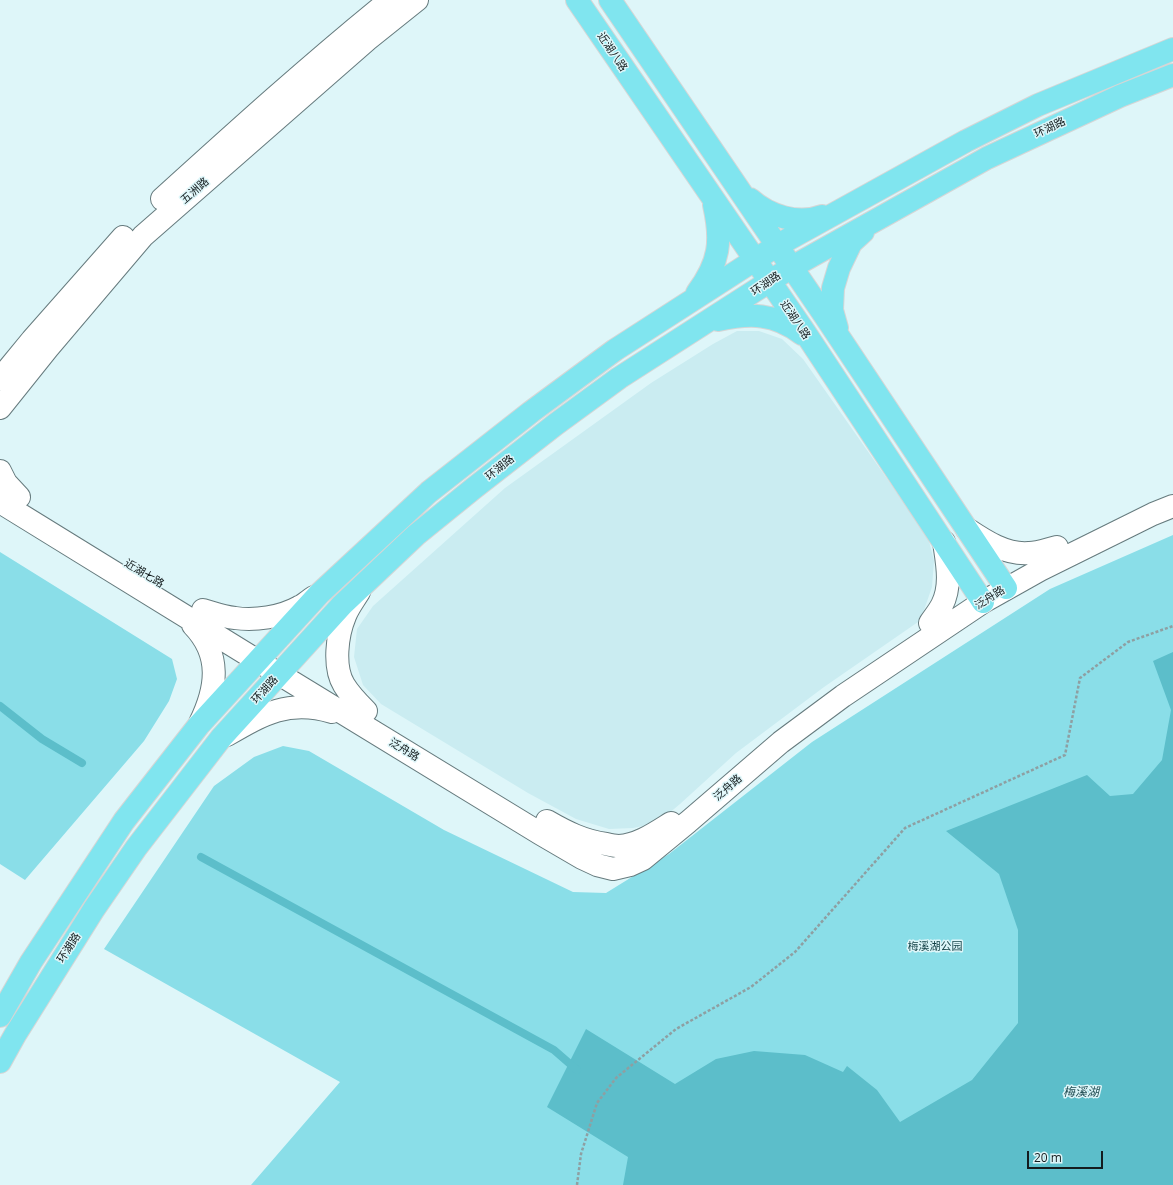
<!DOCTYPE html>
<meta charset="utf-8">
<style>
body{margin:0}
#map{position:relative;width:1173px;height:1185px;overflow:hidden;background:#def6f9;font-family:"Open Sans",sans-serif}
canvas{display:block}
.scale{position:absolute;left:1027px;top:1151px;width:76px;height:18px;box-sizing:border-box;border:2px solid #141c1e;border-top:0;padding-left:5px;font-size:12px;line-height:14px;white-space:nowrap;color:#141c1e;-webkit-text-stroke:3px #def6f9;paint-order:stroke}
</style>
<div id="map">
<canvas width="1173" height="1185"></canvas>
<div class="scale">20 m</div>
</div>
<script>
const context = document.querySelector('canvas').getContext('2d');
context.lineJoin = 'round';
function fillPath(path, color) {
  context.fillStyle = color;
  context.fill(path, 'evenodd');
}
function trace(path, color, width, dash) {
  context.strokeStyle = color;
  context.lineWidth = width;
  context.lineCap = dash ? 'butt' : 'round';
  context.setLineDash(dash || []);
  context.stroke(path);
}
function write(font, color, halo, rows, align = 'center') {
  context.font = font + ' "Open Sans","Noto Sans SC",sans-serif';
  context.lineWidth = 3;
  context.setLineDash([]);
  context.textBaseline = 'middle';
  context.strokeStyle = halo;
  context.fillStyle = color;
  for (const [text, x, y, turn = 0] of rows) {
    context.save();
    context.translate(x, y);
    context.rotate((+turn || 0) * Math.PI / 180);
    context.textAlign = isNaN(turn) ? turn : align;
    if (halo) context.strokeText(text, 0, 0);
    context.fillText(text, 0, 0);
    context.restore();
  }
}
const built = new Path2D(`
 M737 331H759L782 339 803 359 928 537 934 561 932 587 924 610 918 622 824 687 736 753 680 804 662 819 647 825 633 828 609 829 576 819 528 793 381 704 363 685 354 657 357 629 373 606 505 488 651 383 713 344Z`);
const green = new Path2D(`
 M1173 535V1185H251L340 1082 104 949 214 786 254 757 283 746 309 751 444 830 573 892 606 893 669 854 812 742 1050 589Z
 M0 552 172 659 177 679 169 701 144 741 25 880 0 864Z`);
const water = new Path2D(`
 M1173 652V1185H623L628 1157 547 1107 586 1029 675 1084 716 1059 754 1051 805 1055 843 1072 847 1066 877 1090 900 1122 972 1080 1018 1023V930L999 874 946 831 1087 775 1110 796 1133 794 1162 760 1171 710 1153 661Z`);
const stream = new Path2D(`
 M0 706 42 739 82 763
 M201 857 554 1050 577 1070`);
const path = new Path2D(`
 M577 1185 581 1154 597 1103 616 1078 676 1029 751 987 795 952 905 828 1065 755 1080 678 1128 642 1173 626`);
const minor = new Path2D(`
 M162 199C237 131 312 63 390 0
 M0 379 32 340 123 237
 M0 408 48 348 143 236 367 40 417 0
 M0 471 6 483 19 497
 M0 502 279 674 541 834 582 858 597 865 613 869 630 865 643 859 688 822 781 742 843 696 983 602 1040 570 1153 514 1173 506
 M967 529C985 541 1006 555 1029 553 1038 553 1048 549 1057 547
 M359 592C354 600 348 608 345 616 337 635 333 667 344 685 350 695 358 703 366 711
 M203 610C213 613 224 617 235 618 255 621 281 617 299 607 304 605 309 600 314 597
 M930 623C934 617 939 611 942 605 952 585 947 563 944 542
 M193 625C222 655 217 688 200 723
 M227 735C263 714 289 699 332 712
 M547 821C566 832 584 841 606 844 610 845 615 846 619 846 638 845 655 833 671 823`);
const major = new Path2D(`
 M577 0 804 331 983 602
 M610 0 825 316 1006 588
 M750 199C769 216 798 225 822 216
 M697 293C720 262 722 241 714 205
 M718 320C750 313 775 313 802 334
 M837 328 832 310 833 288 839 268 851 243 863 232
 M0 1016 31 962 124 821 199 725 319 594 429 492 531 412 615 350 778 245 966 141 1038 105 1173 49
 M0 1062 15 1035 94 909 136 848 221 738 342 605 416 535 474 488 556 424 619 378 792 267 987 158 1120 96 1173 75`);
const streetNames = [
 ["近湖八路",612,52,56],
 ["环湖路",1050,128,-25],
 ["五洲路",195,191,-41],
 ["环湖路",766,284,-34],
 ["近湖八路",795,320,56],
 ["环湖路",500,468,-38],
 ["近湖七路",144,574,31],
 ["泛舟路",990,598,-32],
 ["环湖路",265,690,-48],
 ["泛舟路",404,750,31],
 ["泛舟路",728,788,-41],
 ["环湖路",69,948,-57]
];
const parkNames = [
 ["梅溪湖公园",935,947]
];
const waterNames = [
 ["梅溪湖",1081,1093]
];
fillPath(built, '#caecf1');
fillPath(green, '#8adee8');
fillPath(water, '#5cbeca');
trace(stream, '#5cbeca', 8);
trace(minor, '#667b7e', 24);
trace(major, '#d5d6d6', 24);
trace(path, '#8e9fa2', 2.5, [3, 2]);
trace(minor, '#fff', 22);
trace(major, '#80e5ef', 22);
write('11px', '#141c1e', '#def6f9', streetNames);
write('11px', '#113f44', '#def6f9', parkNames);
write('italic 12px', '#214d53', '#def6f9', waterNames);
</script>
